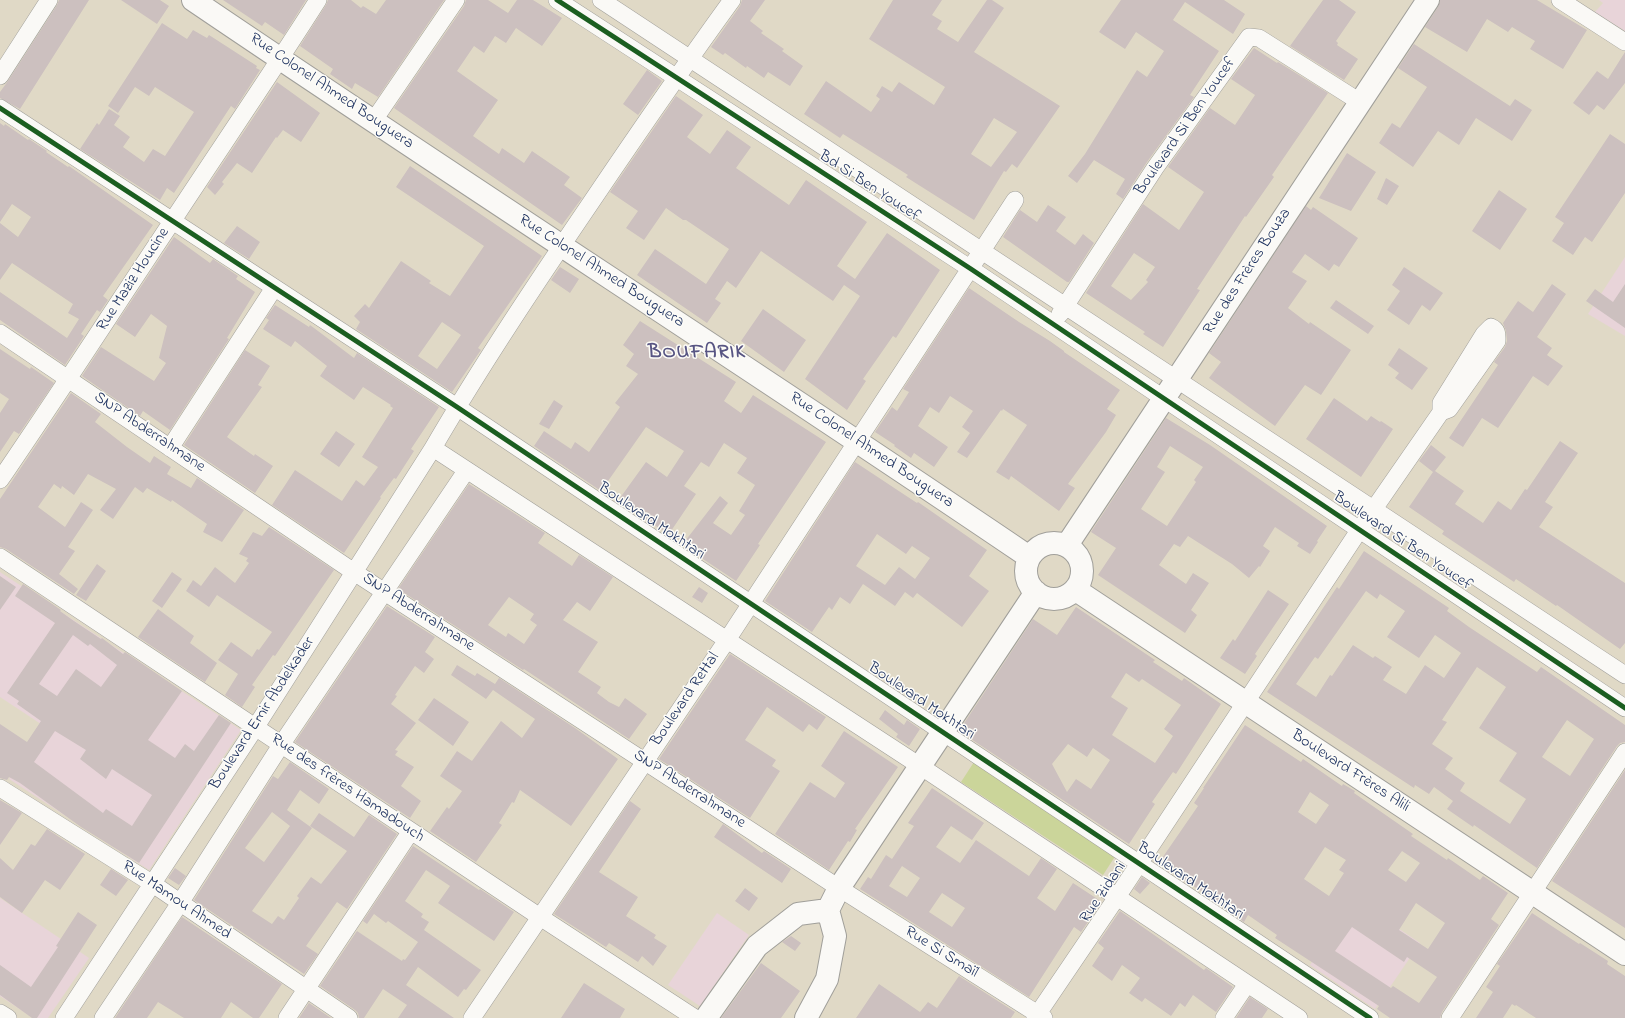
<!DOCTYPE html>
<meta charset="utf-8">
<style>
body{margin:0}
canvas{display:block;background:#e0d9c6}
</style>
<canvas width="1625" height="1018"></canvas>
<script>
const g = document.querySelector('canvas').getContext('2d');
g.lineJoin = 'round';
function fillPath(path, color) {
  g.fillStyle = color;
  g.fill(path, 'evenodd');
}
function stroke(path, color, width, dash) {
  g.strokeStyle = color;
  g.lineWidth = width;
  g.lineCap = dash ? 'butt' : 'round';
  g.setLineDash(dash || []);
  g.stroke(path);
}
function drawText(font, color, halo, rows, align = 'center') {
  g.font = font + ' "Indie Flower",sans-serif';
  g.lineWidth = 3;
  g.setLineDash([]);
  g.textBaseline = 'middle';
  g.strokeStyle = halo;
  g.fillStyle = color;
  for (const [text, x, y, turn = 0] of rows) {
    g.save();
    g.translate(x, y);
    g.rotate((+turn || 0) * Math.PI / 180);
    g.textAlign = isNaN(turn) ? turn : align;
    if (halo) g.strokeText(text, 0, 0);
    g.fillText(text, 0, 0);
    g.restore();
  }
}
fillPath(new Path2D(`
 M1599,0H1625V31L1595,12L1603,3Z
 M1625,257V336L1588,314Z
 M0,572L241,730L149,870L9,779L44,726L0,697Z
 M0,898L89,958L48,1018H33L0,996Z
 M1355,899L1420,943L1375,1009L1310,965Z
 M717,913L749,935L700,1006L668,985Z`), '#e8d4d9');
fillPath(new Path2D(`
 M974,762L1116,855L1103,875L961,782Z`), '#cbd59a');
fillPath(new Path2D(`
 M59,0H89L20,109L0,98V92L8,81L57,5Z
 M121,0H160L169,6L157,24Z
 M223,0H306L284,35L265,22L262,26Z
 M328,0H351L361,8L363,6L376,14L386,0H444L378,97L355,83L352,89L330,74L333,69L300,46L326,5Z
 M466,0H488L508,13L517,0H533L562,18L542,46L516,28L506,43L495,36L484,53L474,46L457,71L498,100L473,136L499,154L502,148L524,163L532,151L570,177L564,185L582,198L562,225L394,108L464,6Z
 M742,0H765L750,21L763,31L761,33L784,49L782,51L803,66L790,86L768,72L764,78L747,66L746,68L725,53L723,55L711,47L740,6Z
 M893,0H942L932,15L942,21L937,29L958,42L987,0H992L1004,8L974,52L1060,106L1017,168L1012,164L1006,172L1004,171L974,220L906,177L908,175L843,134L840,138L804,114L826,81L871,112L880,99L876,96L882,86L892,92L899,82L934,105L945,87L869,39ZM994,118L1017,132L991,167L971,154Z
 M1121,0H1224L1245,14L1233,34L1185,2L1173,20L1219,51L1190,95L1194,97L1147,162L1123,199L1116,194L1125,179L1094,160L1077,183L1068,176L1085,154L1137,70L1147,77L1164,51L1136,32L1125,49L1099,32Z
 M1323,0H1339L1356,12L1336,41L1338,43L1337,45L1358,59L1344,80L1290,46Z
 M1440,0H1537L1587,30L1563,69L1530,49L1535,41L1512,27L1508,32L1487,19L1467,52L1425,27L1438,7Z
 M162,23L187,39L193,30L207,38L209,35L257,66L256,68L260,70L235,109L231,106L174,193L167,188L160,200L80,149L97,123L99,125L109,109L120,116L114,125L130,137L123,147L144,162L153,149L165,156L194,112L155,87L149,96L135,87L118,113L108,106Z
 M1414,44L1510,106L1515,99L1532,110L1512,141L1476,118L1459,145L1438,131L1413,167L1379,143L1392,123L1400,128L1427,87L1398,68Z
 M1254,48L1277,63L1278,62L1328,93L1272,175L1274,177L1246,217L1245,216L1197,289L1200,290L1163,347L1143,334L1145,332L1086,293L1143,204L1179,230L1204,192L1168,167L1210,108L1235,125L1255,95L1231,79ZM1134,253L1155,267L1146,280L1148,282L1131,300L1111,286Z
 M1625,52V83L1604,110L1597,105L1589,115L1573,103L1597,71L1608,79Z
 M647,70L662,81L638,115L623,104Z
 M277,82L320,113L301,142L283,130L277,138L276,137L252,173L237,163L222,182L224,184L215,195L207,187Z
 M676,96L703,115L687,137L710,154L727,130L751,147L736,168L789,205L806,180L867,222L837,266L855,279L887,233L940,270L896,338L893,336L863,379L866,381L847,410L805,379L860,296L844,285L833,301L761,251L736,288L727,281L715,299L721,303L707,323L637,275L655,249L706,284L729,249L686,220H683L666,208L644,240L626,228L638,211L610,192Z
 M0,123L4,126L5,124L28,140L29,139L47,151L46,152L68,167L69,166L153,225L103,296L108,300L100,312L97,310L81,334L84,336L65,365L0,320V292L67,338L79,319L68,313L73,304L12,263L0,280V223L18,237L31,217L12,204L0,222Z
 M1610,134L1625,144V193L1592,242L1585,237L1573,255L1552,241L1564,223L1555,217Z
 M1347,153L1376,172L1351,211L1319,198Z
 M410,166L542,256L478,348L481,350L452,392L356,329L360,322L354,316L365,304L369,308L401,261L431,281L429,283L450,296L484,246L396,187ZM442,322L461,335L437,369L418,356Z
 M1386,178L1399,186L1387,205L1377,199Z
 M1499,190L1527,209L1500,250L1472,231Z
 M1048,205L1066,217L1056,231L1075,245L1083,234L1094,243L1069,282H1067L1003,237L1020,210L1037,222Z
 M1306,206L1311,210L1313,207L1358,238L1339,267L1334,264L1329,271L1305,254L1292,272L1307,281L1288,308L1309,324L1310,322L1351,350L1321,395L1305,385L1275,426L1209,378L1221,362L1209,353Z
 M237,226L260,242L249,259L224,243Z
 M174,237L210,263L213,259L238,276L236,279L255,292L227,338L229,339L170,430L143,411L140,416L82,376L101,347L154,381L166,363L159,358L167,326L151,314L135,337L116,324Z
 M560,267L579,279L570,293L551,280Z
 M1404,267L1443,293L1430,311L1422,305L1409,325L1387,310L1400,291L1392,285Z
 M1552,284L1566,294L1537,337L1552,348L1547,355L1563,366L1548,386L1533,376L1498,428L1482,418L1463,447L1449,438L1498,365L1494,362L1505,347L1507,341L1506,331L1503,323L1518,301L1533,312Z
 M1625,284V328L1586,301L1595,289L1613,302Z
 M969,288L1019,322L1050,341L1064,351V352L1120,390L1107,409L1116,415L1106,432L1068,484L1075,488L1059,511L1011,476L1009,480L996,472L1027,425L1003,409L1002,411L1001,410L967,458L957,452L970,433L962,427L973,411L950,396L939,413L930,407L918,426L948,447L934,467L914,453L911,458L894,446L895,445L875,432L892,407L897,411L909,392L903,389Z
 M1336,300L1374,326L1368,334L1330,308Z
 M275,305L309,327L310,325L354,358L357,353L439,407L411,449L414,451L396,479L394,478L380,497L381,498L344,553L272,505L295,470L342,501L356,480L364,486L378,467L362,457L393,408L390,406L391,405L363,387L354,400L320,376L327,366L295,341L291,347L263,329L269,320L266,318Z
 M763,309L806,340L784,372L741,341Z
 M640,321L736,382L724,401L741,413L753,395L826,442L758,544L760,545L736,581L682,545L720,496L728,503L713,523L731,535L745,515L739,511L755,485L737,473L747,458L724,443L709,467L701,462L684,486L696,494L669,534L640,516L642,514L620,498L646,462L667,477L684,451L646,427L601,491L534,446L544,431L571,449L575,442L589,452L620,407L615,403L638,374L626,366L634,354L623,345Z
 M1399,348L1428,368L1412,390L1395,378L1399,373L1388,365Z
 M0,349L30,369L31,367L54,383L19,434L14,431L0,452V413L9,399L0,393Z
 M245,350L270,366L258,385L262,387L227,437L254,456L255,454L273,466L255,493L184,445Z
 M71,393L101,414L95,422L127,447L150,463L154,456L171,467L167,474L191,488L197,478L244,510L222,542L203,532L207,524L172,500L171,502L147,488L143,493L135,487L113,519L100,510L116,489L88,474L74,495L62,486L61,489L54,484L38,507L65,527L81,502L93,510L68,547L75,551L59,574L78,589L74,594L6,549L0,547V499Z
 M1334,398L1367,421L1371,416L1380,422L1381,421L1393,429L1361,477L1306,439Z
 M554,400L563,406L549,429L539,424Z
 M1166,418L1210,445L1327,526L1317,541L1318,542L1310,554L1297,546L1299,543L1275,527L1263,546L1270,551L1260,567L1259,566L1249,578L1232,564L1188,536L1180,547L1174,544L1159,565L1186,584L1193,573L1209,583L1191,610L1197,615L1185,633L1098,575L1116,548L1091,532ZM1170,446L1203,467L1194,480L1196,482L1167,526L1141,509L1165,472L1157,467Z
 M336,431L355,444L339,467L320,454Z
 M1560,441L1578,453L1545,502L1553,507L1539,527L1625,583V643L1620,649L1557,605L1556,606L1516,579L1514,582L1442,534L1444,531L1409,507L1433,472L1419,461L1431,445L1446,457L1435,471L1464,491L1455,504L1483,523L1498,501L1511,510L1525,489L1527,490Z
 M855,462L917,503L918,502L987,550L969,576L989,591L962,627L917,593L913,598L905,592L895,606L863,584L850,604L840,597L832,610L829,607L812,632L765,601ZM877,534L906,554L912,546L930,558L915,579L899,567L885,585L856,566Z
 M469,484L545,533L538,543L572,566L579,555L613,577L590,611L577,602L563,620L598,642L578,672L601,687L597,693L609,702L619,707L625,698L647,714L629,739L524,669L523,670L398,589ZM509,597L534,614L530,620L537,625L524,644L508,633L506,637L488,625Z
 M269,527L334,570L275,656L273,655L252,685L255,687L242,707L225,695L238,674L218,660L231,642L252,657L257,649L259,650L272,632L217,595L209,607L186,591L193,580L201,586L215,567L235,583L249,563L246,561L248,558L239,554L253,532L262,536Z
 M1364,551L1449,608L1447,611L1469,627L1537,672L1541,667L1625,725V742L1620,743L1617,746L1537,868L1474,825L1473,827L1447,809L1453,801L1434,787L1429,794L1415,785L1414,788L1267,692L1337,587L1339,589ZM1366,591L1377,599L1380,594L1405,611L1387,637L1419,658L1435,635L1461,653L1444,678L1425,665L1406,694L1383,680L1392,667L1375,656L1373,658L1353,645L1332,676L1330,675L1316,697L1296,684L1315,657L1318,659ZM1477,667L1506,687L1479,728L1517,753L1499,781L1526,799L1510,824L1460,791L1465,783L1445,769L1453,758L1432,744L1447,722L1442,720ZM1567,720L1594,739L1570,776L1542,757Z
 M97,564L106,571L86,601L76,595Z
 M172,572L182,579L162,608L152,601Z
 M0,576L16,587L0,610Z
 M23,584L61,610L60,611L74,621L101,639L102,638L123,654L125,652L182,691L148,740L175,758L185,744L194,751L219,715L231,723L139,863L81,827L20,783L9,777L7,780L0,778V724L27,742L41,721L17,704L19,701L7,693L55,623L15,596ZM73,635L88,646L90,644L117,665L101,687L76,669L57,696L39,684ZM55,731L86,750L80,759L106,779L112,769L152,795L132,826L106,809L103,813L34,762Z
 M699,587L708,593L702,603L692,597Z
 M1268,590L1289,604L1255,654L1257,656L1245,674L1220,658L1233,639L1235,641Z
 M387,606L435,637L425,652L434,659L424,673L415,666L395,695L397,696L391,704L416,723L395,750L398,751L395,755L414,767L401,786L421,801L410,818L295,742Z
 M1076,607L1155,660L1153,662L1182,681L1184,678L1221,704L1176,774L1173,772L1152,802L1155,804L1129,844L959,731L1033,619L1057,635ZM1126,673L1139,682L1142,679L1181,705L1164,729L1173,736L1155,763L1112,735L1128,708L1111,697ZM1068,744L1087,757L1093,748L1110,760L1091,789L1076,779L1067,792L1052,764Z
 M158,609L194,636L190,643L217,663L205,682L138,637Z
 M730,654L826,717L817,730L809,724L803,732L767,707L745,740L776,760L772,766L780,771L750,818L659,759Z
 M457,665L475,676L477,673L495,684L499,678L575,728L618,759L571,826L520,790L514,803L512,802L499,823L502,825L476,862L430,831L447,807L449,809L462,791L440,776L457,751L472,761L501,721L522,738L535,719L493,690L486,699L451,675Z
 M434,698L469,722L453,746L418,720Z
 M885,710L904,725L907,720L920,729L909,746L896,737L898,734L879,719Z
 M1245,725L1301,762L1303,759L1342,786L1343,784L1355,791L1354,793L1413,834L1411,836L1447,860L1448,858L1480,880L1483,876L1508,893L1491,919L1499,925L1442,1012L1440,1018H1390L1377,1009L1379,1006L1275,938L1277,935L1248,915L1244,922L1213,901L1214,899L1158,864L1198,806L1194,803L1204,788H1203ZM1310,792L1329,805L1316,824L1298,812ZM1325,847L1346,860L1339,870L1344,873L1329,896L1304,879ZM1402,851L1420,863L1406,882L1388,870ZM1416,903L1445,923L1428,949L1399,930ZM1352,927L1404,962L1407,957L1437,977L1419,1003L1393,986L1391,988L1335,951Z
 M844,731L898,767L855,829L857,830L850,842L848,841L829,870L775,834L810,782L835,798L845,783L821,766Z
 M290,762L329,789L319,804L300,790L287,810L312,828L252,911L272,924L278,916L284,920L299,898L297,896L311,877L321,884L347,851L310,826L319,813L354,837L369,815L397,834L347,909L337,902L306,946L318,954L304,974L194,900L273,776L278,779ZM272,812L290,826L264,862L245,848Z
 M1625,770V928L1552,881Z
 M932,788L984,823L972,840L951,826L936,847L960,863L976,840L1029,876L1041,858L1057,869L1037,898L1055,911L1073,883L1102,902L1081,932L1074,927L1029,997L860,889L868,877L871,879L886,855L892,859L914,826L908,823ZM902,866L920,878L907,897L889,886ZM942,893L965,908L952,927L929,912Z
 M0,800L22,813L0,845Z
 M630,801L641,809L599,872L638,897L626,916L656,935L654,938L667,946L653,966L642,956L638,962L609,943L606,947L554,914Z
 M723,824L762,853L764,851L791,869L782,883L714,837Z
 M47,829L85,854L60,890L45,880L22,913L0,897V858L13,870L31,844L35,846Z
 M413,846L479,890L480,889L514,912L494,941L438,903L450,886L426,870L405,901L423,914L421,917L429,922L424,930L481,970L466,990L464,989L458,997L418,967L406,985L454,1018H398L407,1005L383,989L364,1018H359L358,1013L355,1010L320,986L357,931L402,961L403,959L405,960L418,942L388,921L386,923L374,914L367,924L363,921Z
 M175,868L186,876L179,885L168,878Z
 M111,869L128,880L116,896L100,885Z
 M1142,877L1150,883L1140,894L1134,889Z
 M745,888L758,898L749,911L735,901Z
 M1120,911L1204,970L1206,968L1233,987L1216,1012L1193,995L1185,1007L1180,1003L1171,1016L1145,998L1142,1002L1129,993L1140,978L1122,965L1112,981L1092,966L1104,948L1098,943Z
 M78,912L97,925L37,1018H32L0,995V965L31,987L58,947L56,946Z
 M1532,913L1579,944L1580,943L1608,961L1607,964L1625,976V1018H1536L1516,1005L1515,1006L1512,1004L1503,1018H1476L1493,992L1486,987L1500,966L1497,964Z
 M182,917L282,984L259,1018H253L231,1002L221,1018H184L158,1002L147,1018H115Z
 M791,936L801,943L795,951L782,942Z
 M761,963L800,991L781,1018H721Z
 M959,976L1015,1012L1011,1018H856L879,984L920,1012L928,1002L937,1008Z
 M584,983L625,1009L620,1018H561Z
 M1250,997L1268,1009L1262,1018H1236Z
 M309,1003L331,1018H299Z`), '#ccc0bf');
const minor = new Path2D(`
 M557,0L971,269L1625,708
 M601,0L1625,675
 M1560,0L1625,42
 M0,76L49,0
 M0,108L457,407L1370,1018
 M374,120L456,0
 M1060,314L1155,168L1249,37L1259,38L1360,102
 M0,333L354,572L839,888L1044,1018
 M170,448L274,288
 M433,448L920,766L1299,1018
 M0,480C59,394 115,307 173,220C221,147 271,74 318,0
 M0,557L540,917L695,1018
 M0,788L153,884L349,1018
 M0,1013L8,1018
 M64,1018L255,728L433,448C482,364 537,282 592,201C638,133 684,66 732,0
 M103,1018L180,903L281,745L466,471
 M287,1018L411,831
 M472,1018L727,640L1015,200
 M1035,1018L1117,897L1360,529L1441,412L1449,409L1497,341C1497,335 1498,330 1491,327L1484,334L1441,403V412
 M1224,1018L1247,984
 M1450,1018L1625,752`);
const major = new Path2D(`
 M193,0C470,188 752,369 1029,557
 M1026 571a28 28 0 1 1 56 0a28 28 0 1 1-56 0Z
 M1067,545L1428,0
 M1076,590L1625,954
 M828,910L839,888L1036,592
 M706,1018L757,946L798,914L828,910
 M806,1018L827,979L835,936L828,910`);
stroke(minor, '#a09f9a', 18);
stroke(major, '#a09f9a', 24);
stroke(minor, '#faf9f6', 17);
stroke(major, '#faf9f6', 22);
stroke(new Path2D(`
 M557,0L971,269L1625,708
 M0,108L457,407L1370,1018`), '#1b5e20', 5);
drawText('16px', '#1b2f5e', '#fdfcf7', [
 ["Rue Colonel Ahmed Bouguera",331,92,34],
 ["Boulevard Si Ben Youcef",1186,127,-55],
 ["Bd Si Ben Youcef",869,187,33],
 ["Rue Colonel Ahmed Bouguera",601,272,33],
 ["Rue des Frères Bouza",1248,272,-57],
 ["Rue Maziz Houcine",134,280,-57],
 ["SNP Abderrahmane",149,433,34],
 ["Rue Colonel Ahmed Bouguera",871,451,34],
 ["Boulevard Mokhtari",651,522,34],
 ["Boulevard Si Ben Youcef",1402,542,34],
 ["SNP Abderrahmane",418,613,33],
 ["Boulevard Rettal",686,700,-56],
 ["Boulevard Mokhtari",921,702,34],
 ["Boulevard Emir Abdelkader",263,714,-57],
 ["Boulevard Frères Alili",1350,772,33],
 ["Rue des frères Hamadouch",347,789,34],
 ["SNP Abderrahmane",689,790,33],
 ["Boulevard Mokhtari",1190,882,34],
 ["Rue Zidani",1104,893,-56],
 ["Rue Mamou Ahmed",176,901,34],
 ["Rue Si Smaïl",941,953,32]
]);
g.letterSpacing = '1px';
drawText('bold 20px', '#585583', '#fdfcf7', [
 ["BOUFARIK",697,354]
]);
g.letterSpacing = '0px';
</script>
